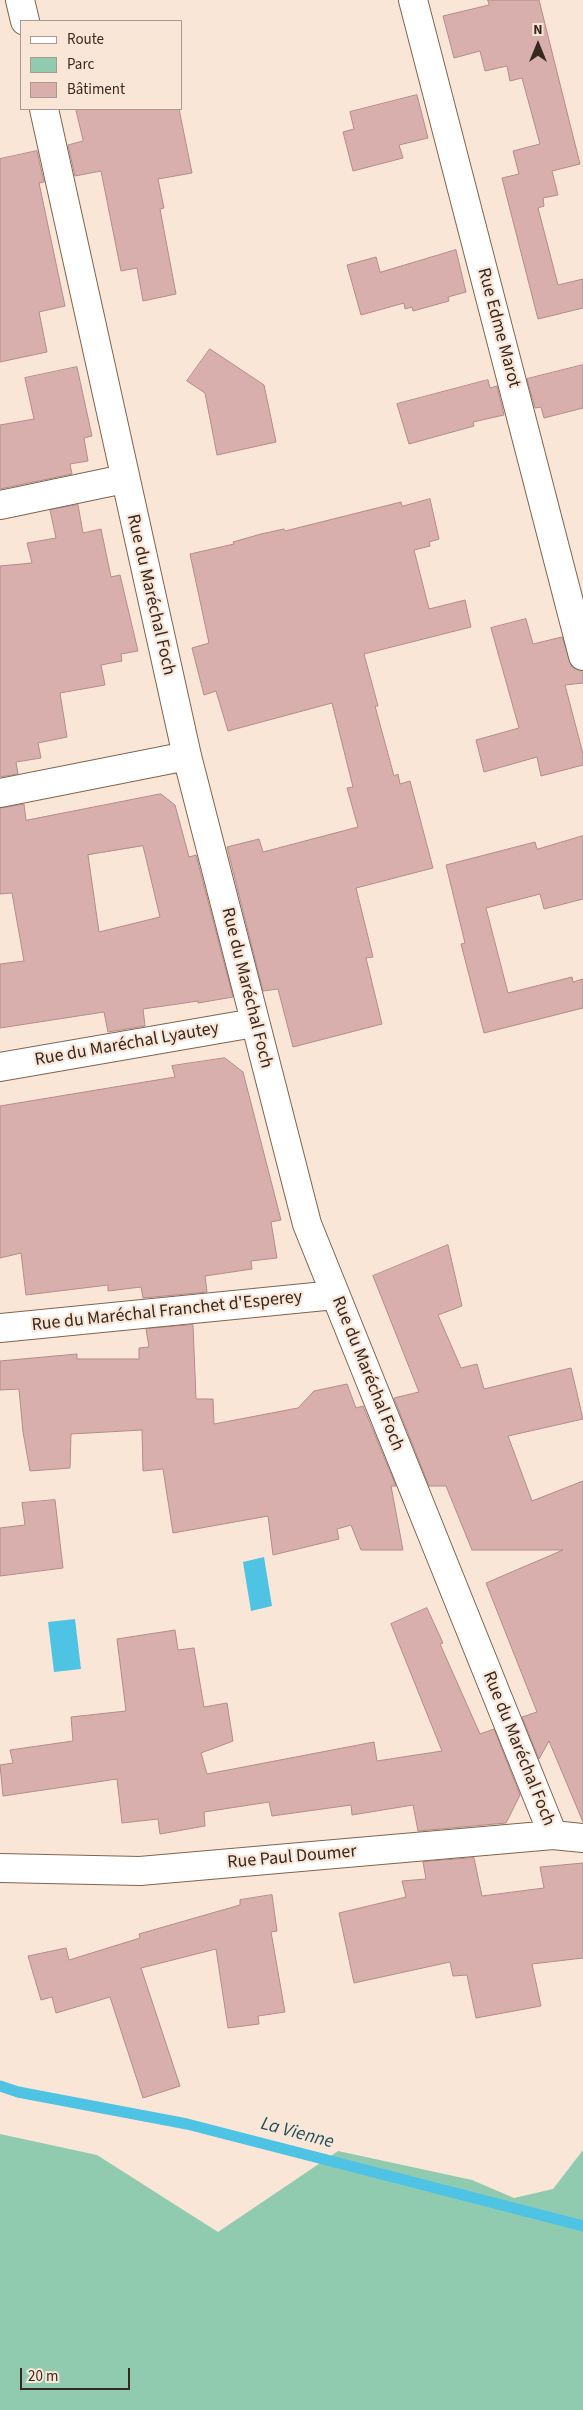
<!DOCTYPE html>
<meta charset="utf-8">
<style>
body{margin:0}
#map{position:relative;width:583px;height:2410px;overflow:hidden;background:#fae6d7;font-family:"Source Sans 3",sans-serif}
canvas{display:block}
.legend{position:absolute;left:20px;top:20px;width:162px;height:90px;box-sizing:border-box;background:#fae6d7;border:1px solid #ac9a8e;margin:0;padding:6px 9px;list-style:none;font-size:15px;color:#362920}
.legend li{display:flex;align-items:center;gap:10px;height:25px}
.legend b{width:25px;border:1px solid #ac9a8e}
.north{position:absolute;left:513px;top:20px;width:50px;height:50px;-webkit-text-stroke:4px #fae6d7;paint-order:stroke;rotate:0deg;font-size:14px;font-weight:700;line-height:20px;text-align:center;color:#362920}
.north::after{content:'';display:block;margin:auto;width:18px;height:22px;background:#362920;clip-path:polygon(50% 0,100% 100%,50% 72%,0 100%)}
.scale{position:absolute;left:20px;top:2368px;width:110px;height:22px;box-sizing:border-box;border:2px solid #362920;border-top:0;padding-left:6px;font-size:15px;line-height:18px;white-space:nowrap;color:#362920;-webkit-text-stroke:4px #fae6d7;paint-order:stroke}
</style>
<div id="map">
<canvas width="583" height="2410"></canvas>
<ul class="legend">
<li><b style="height:6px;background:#fff"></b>Route</li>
<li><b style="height:14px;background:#90cbb0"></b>Parc</li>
<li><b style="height:14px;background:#d9afad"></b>Bâtiment</li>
</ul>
<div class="north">N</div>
<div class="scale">20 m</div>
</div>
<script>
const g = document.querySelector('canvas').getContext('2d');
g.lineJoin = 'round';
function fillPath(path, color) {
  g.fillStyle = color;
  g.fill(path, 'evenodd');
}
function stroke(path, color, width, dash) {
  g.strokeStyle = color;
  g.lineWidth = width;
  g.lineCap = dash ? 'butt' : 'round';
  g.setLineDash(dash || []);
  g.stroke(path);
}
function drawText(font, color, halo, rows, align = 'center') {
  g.font = font + ' "Source Sans 3",sans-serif';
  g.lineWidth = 4.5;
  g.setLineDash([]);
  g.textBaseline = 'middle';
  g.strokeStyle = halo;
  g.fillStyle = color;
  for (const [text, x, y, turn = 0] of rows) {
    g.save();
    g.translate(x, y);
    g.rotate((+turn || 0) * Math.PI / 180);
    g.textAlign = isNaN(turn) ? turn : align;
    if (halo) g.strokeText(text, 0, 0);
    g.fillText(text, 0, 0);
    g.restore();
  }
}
fillPath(new Path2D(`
 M0,2134L97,2155L218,2232L338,2151L472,2180L514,2198L553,2189L583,2150V2410H0Z`), '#90cbb0');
fillPath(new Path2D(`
 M264,1557L272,1606L251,1611L243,1562Z
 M75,1619L81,1669L54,1672L48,1622Z`), '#4ec3e3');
stroke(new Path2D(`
 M0,2086L18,2092L187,2124L583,2226`), '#4ec3e3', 11);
const building = new Path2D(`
 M488,0H539L580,164L552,171L558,195L543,198L544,206L538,208L558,285L583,279V308L538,319L502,178L519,174L513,151L540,144L522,78L510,81L507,66L485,71L480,51L454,58L443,16L489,5Z
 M417,95L428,138L399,145L403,158L353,171L343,132L354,129L350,112Z
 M76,109H179L192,173L158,179L164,208L160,209L176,294L143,301L137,268L121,271L101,171L75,176L68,145L83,141Z
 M37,151L44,182L39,183L65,306L39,312L47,352L0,362V159Z
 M456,250L466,292L448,297L449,301L413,311L412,307L405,309L404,303L361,315L347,265L376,257L380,272Z
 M210,349L264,385L276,442L217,455L205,393L187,381Z
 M583,365V408L544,418L541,407L535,408L527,379Z
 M77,367L92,436L84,438L88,461L70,464L72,474L0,489V425L34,419L25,378Z
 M488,380L490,388L497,386L504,415L473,422L474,426L409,444L397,404Z
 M430,499L439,539L429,542L430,546L414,550L429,609L465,600L471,627L364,654L378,706H375L394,776L398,774L400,784L410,781L433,868L356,888L373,957L366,958L382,1024L293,1047L278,989L263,991L227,847L259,839L263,852L358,827L347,788L353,787L332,703L228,731L216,691L204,695L192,648L209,643L190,554L234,544L233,542L261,534L284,529L285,531L401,502L402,506Z
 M78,505L83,533L101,529L111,577L120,575L138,651L121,654L122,661L101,665L105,685L60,693L67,737L38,743L41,758L16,762L18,774L0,777V566L32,563L27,543L56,538L50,510Z
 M526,619L533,644L562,637L572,667L583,671V683L565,685L583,754V765L541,776L537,757L484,772L476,740L519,728L491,628Z
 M161,794L175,805L189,857L196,855L233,997L198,1003V1001L143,1009L145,1026L108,1032L104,1012L0,1028V964L24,961L12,893L0,894V808L24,804L26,820ZM143,846L160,917L99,932L88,855Z
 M583,836V899L544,909L540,894L486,908L508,993L572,977L573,982L583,979V1008L484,1033L461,944L465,943L446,865L535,842L537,849Z
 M225,1058L243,1072L281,1220L271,1222L277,1258L251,1261L252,1269L205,1276L207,1292L143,1298L141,1287L108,1291V1285L26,1295L21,1253L0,1258V1106L175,1077L172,1066Z
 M448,1245L462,1306L438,1315L461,1368L477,1364L484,1389L571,1368L576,1389L583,1419L508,1436L532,1501L583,1481V1822L549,1741L539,1759L522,1717L537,1712L486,1583L563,1550H472L446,1486H429L394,1398L419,1392L373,1276Z
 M193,1325L196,1399H213L214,1424L298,1408L314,1391L347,1384L356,1408L363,1406L396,1486H391L403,1550H361L351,1525L337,1529L339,1539L273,1555L268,1516L173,1533L163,1469L143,1471L142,1430L71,1434L70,1468L30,1471L23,1432L19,1389L0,1390V1361L77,1354V1359H139V1348L149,1347L146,1329Z
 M55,1500L63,1568L0,1576V1528L25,1525L22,1503Z
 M427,1608L443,1643L440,1644L480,1734L494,1729L520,1795L506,1823L418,1831L413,1805L352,1815L351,1805L272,1816L269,1802L204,1812L205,1826L160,1834L158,1819L122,1823L117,1779L3,1796L0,1765L13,1763L10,1750L73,1741L71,1717L126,1711L117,1639L175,1630L178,1650L194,1648L204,1707L227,1703L233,1741L201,1753L207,1774L374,1742L377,1761L442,1751L391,1624Z
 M474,1858L482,1896L544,1888L540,1867L583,1863V1958L532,1964L541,2006L476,2018L467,1975L453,1976L450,1962L354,1983L339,1913L406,1897L402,1881L426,1879L423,1862Z
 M272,1895L277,1931L271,1932L285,2012L258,2016L259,2024L228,2028L216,1949L141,1968L180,2086L143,2098L110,1997L56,2013L52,1997L41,2000L28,1956L66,1948L69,1960L140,1938L139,1934L240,1905V1900Z`);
fillPath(building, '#d9afad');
stroke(building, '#b48b8a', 1);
const minor = new Path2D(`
 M20,0L25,21
 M413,0L583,656
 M44,109L187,756L307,1224L553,1835
 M0,505L124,479
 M0,793L187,756
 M0,1067L254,1023
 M0,1328L335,1295
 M0,1868L140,1871L553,1835L583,1838`);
stroke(minor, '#81644e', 30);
stroke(minor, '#fff', 28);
drawText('18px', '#362920', '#fae6d7', [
 ["Rue Edme Marot",498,328,75],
 ["Rue du Maréchal Foch",150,595,77],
 ["Rue du Maréchal Foch",246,988,76],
 ["Rue du Maréchal Lyautey",127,1045,-10],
 ["Rue du Maréchal Franchet d'Esperey",167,1312,-6],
 ["Rue du Maréchal Foch",367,1374,68],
 ["Rue du Maréchal Foch",518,1749,68],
 ["Rue Paul Doumer",292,1858,-5]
]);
drawText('italic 19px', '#1c4e5b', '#fae6d7', [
 ["La Vienne",297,2134,15]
]);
</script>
